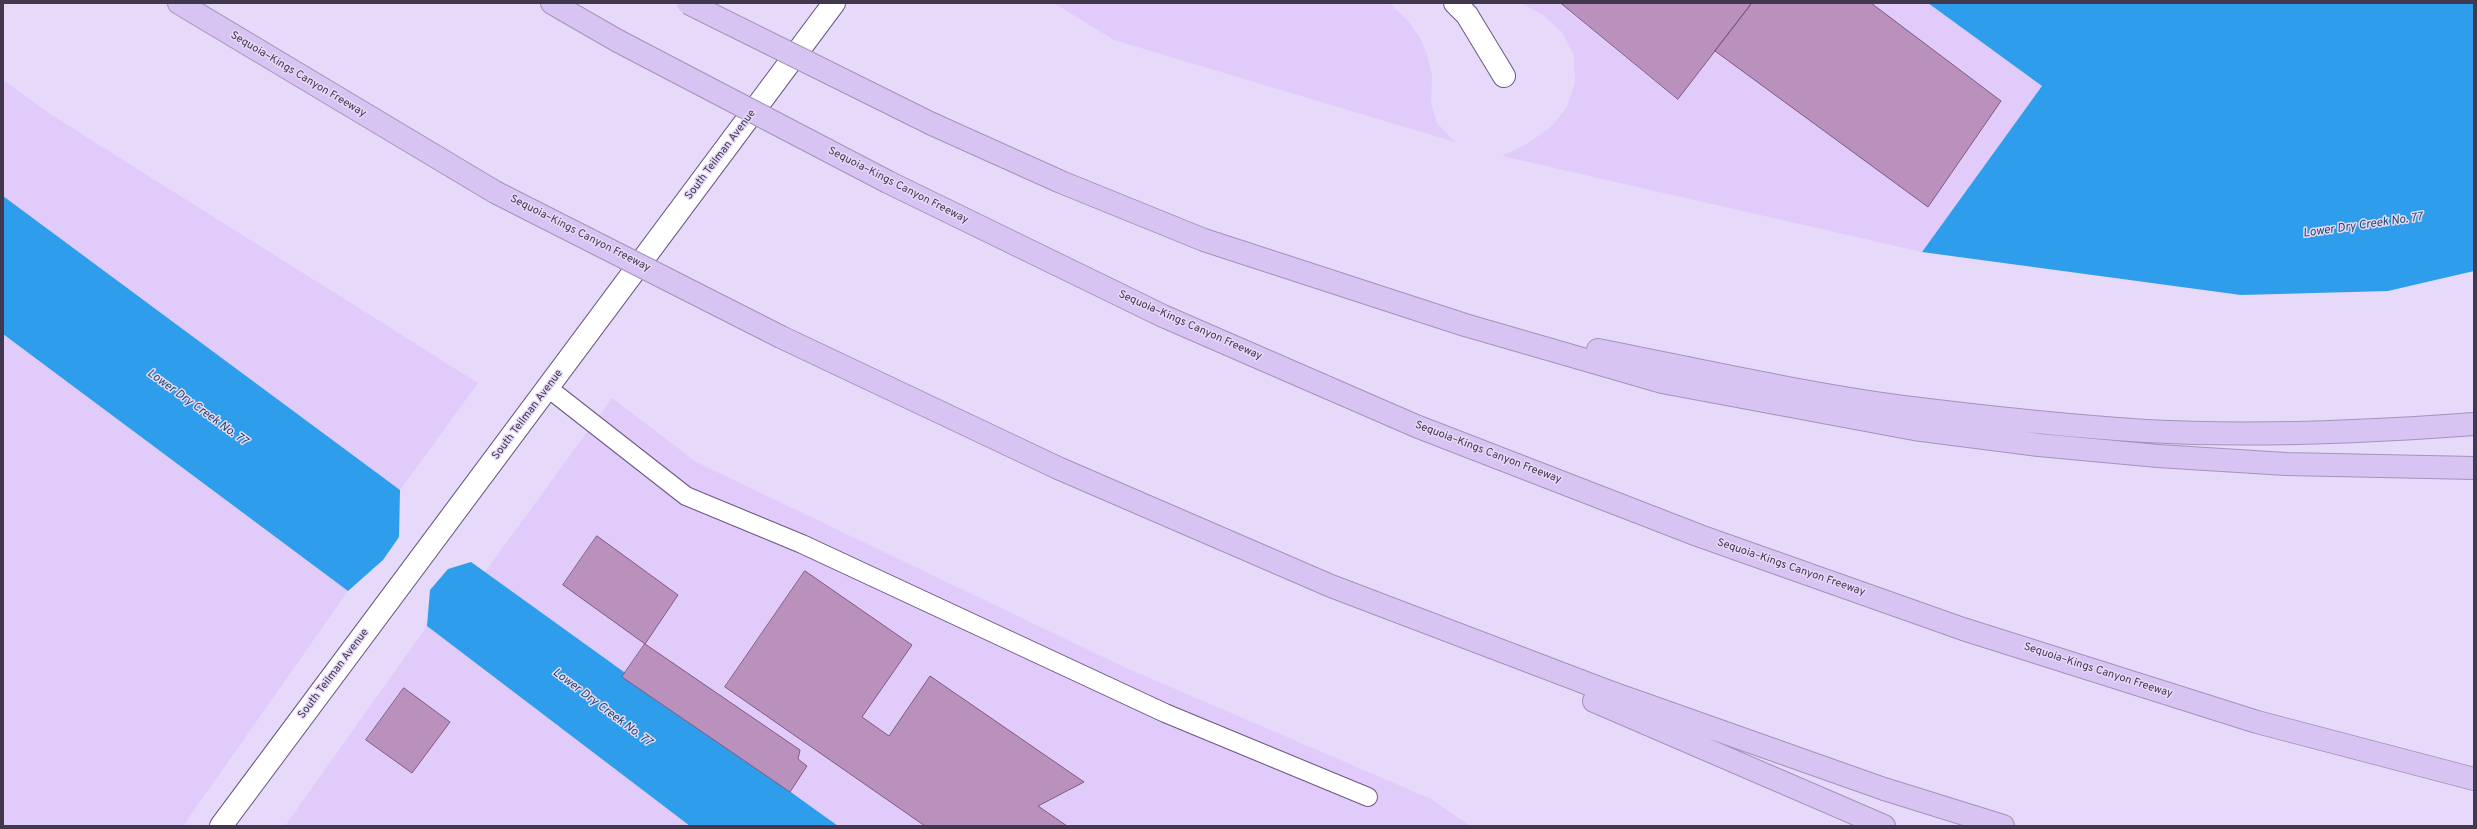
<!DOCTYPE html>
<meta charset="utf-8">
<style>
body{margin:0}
#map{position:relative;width:2477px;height:829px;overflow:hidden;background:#e6d9f9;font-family:Overpass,sans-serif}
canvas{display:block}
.frame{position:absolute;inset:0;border:4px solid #41384d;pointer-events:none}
</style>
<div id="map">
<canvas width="2477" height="829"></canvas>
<div class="frame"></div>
</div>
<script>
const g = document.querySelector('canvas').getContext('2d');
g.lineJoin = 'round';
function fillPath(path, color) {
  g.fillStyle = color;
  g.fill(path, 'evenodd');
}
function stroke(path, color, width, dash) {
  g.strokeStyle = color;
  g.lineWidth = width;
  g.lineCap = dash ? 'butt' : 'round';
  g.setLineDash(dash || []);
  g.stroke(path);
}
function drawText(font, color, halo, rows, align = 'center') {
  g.font = font + ' Overpass,sans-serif';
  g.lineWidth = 3;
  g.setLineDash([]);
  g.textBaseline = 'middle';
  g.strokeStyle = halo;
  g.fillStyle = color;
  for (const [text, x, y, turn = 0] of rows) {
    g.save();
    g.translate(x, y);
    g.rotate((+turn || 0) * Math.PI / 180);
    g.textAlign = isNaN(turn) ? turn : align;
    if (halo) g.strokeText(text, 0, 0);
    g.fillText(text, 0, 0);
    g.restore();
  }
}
fillPath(new Path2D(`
 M1054,3H1389L1408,21L1420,38L1428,57L1432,76L1431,103L1437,123L1455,142L1114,40Z
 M1521,3H1928L2042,86L1922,252L1502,156L1527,144L1551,127L1567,107L1575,82L1574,56L1562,32L1543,15Z
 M3,80L53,116L478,383L400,490L3,196Z
 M3,334L348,591L183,826H3Z
 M612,398L696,462L1124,667L1431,799L1470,826H838L485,572Z
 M427,626L626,777L690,826H285Z`), '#e0cbfb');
fillPath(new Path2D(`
 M1928,3H2474V271L2388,291L2241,295L1922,252L2042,86Z
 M3,196L400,490L399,537L383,560L348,591L3,334Z
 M471,562L485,572L838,826H690L427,626L430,590L448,569Z`), '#2e9deb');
const building = new Path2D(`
 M1561,3H1752L1678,99Z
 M1752,3H1871L2001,101L1928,207L1715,51Z
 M597,536L678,595L645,644L563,585Z
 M805,571L912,645L862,717L889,736L930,676L1084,782L1038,806L1067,826H925L725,687Z
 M645,644L800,750L798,759L807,766L790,792L622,677Z
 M404,688L450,722L412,773L366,740Z`);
fillPath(building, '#ba91bc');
stroke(building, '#7f5a82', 1);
const service = new Path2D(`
 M548,388L686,496L802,544L1165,713L1368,797`);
const minor = new Path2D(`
 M1455,3L1467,15L1504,76
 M221,826L834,3`);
const motorway = new Path2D(`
 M179,3L495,192
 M552,3L618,41
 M932,124L1061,182L1204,240L1465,325L1662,382L1914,429L2039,445L2158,456L2286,464L2474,468
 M888,182L1163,316L1416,426L1700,536L1963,629L2257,722L2474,779
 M781,337L1058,468L1331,586L1607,691L1884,789L2003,826
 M1598,350C1699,370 1801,393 1903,407C1984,417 2065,426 2146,431C2255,437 2366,432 2474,424
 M1594,701L1884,826`);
stroke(service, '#6b5684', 20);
stroke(minor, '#6b5684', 24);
stroke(motorway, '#a393b9', 24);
stroke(service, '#fff', 18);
stroke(minor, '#fff', 22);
stroke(motorway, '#d8c4f3', 22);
const motorwayBridge = new Path2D(`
 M688,3L932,124
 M618,41L888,182
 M495,192L781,337`);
stroke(motorwayBridge, '#a393b9', 24, []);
stroke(motorwayBridge, '#d8c4f3', 22);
drawText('11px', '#41384d', '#e6d9f9', [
 ["Sequoia–Kings Canyon Freeway",298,75,31],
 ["South Teilman Avenue",721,155,-53],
 ["Sequoia–Kings Canyon Freeway",898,186,27],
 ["Sequoia–Kings Canyon Freeway",580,234,27],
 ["Sequoia–Kings Canyon Freeway",1190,326,24],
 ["South Teilman Avenue",528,415,-53],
 ["Sequoia–Kings Canyon Freeway",1488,453,21],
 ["Sequoia–Kings Canyon Freeway",1791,568,19],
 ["Sequoia–Kings Canyon Freeway",2098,671,18],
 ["South Teilman Avenue",334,674,-53]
]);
drawText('italic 12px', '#1e4868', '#e6d9f9', [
 ["Lower Dry Creek No. 77",2363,226,-8],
 ["Lower Dry Creek No. 77",197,408,36],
 ["Lower Dry Creek No. 77",602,708,37]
]);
</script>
